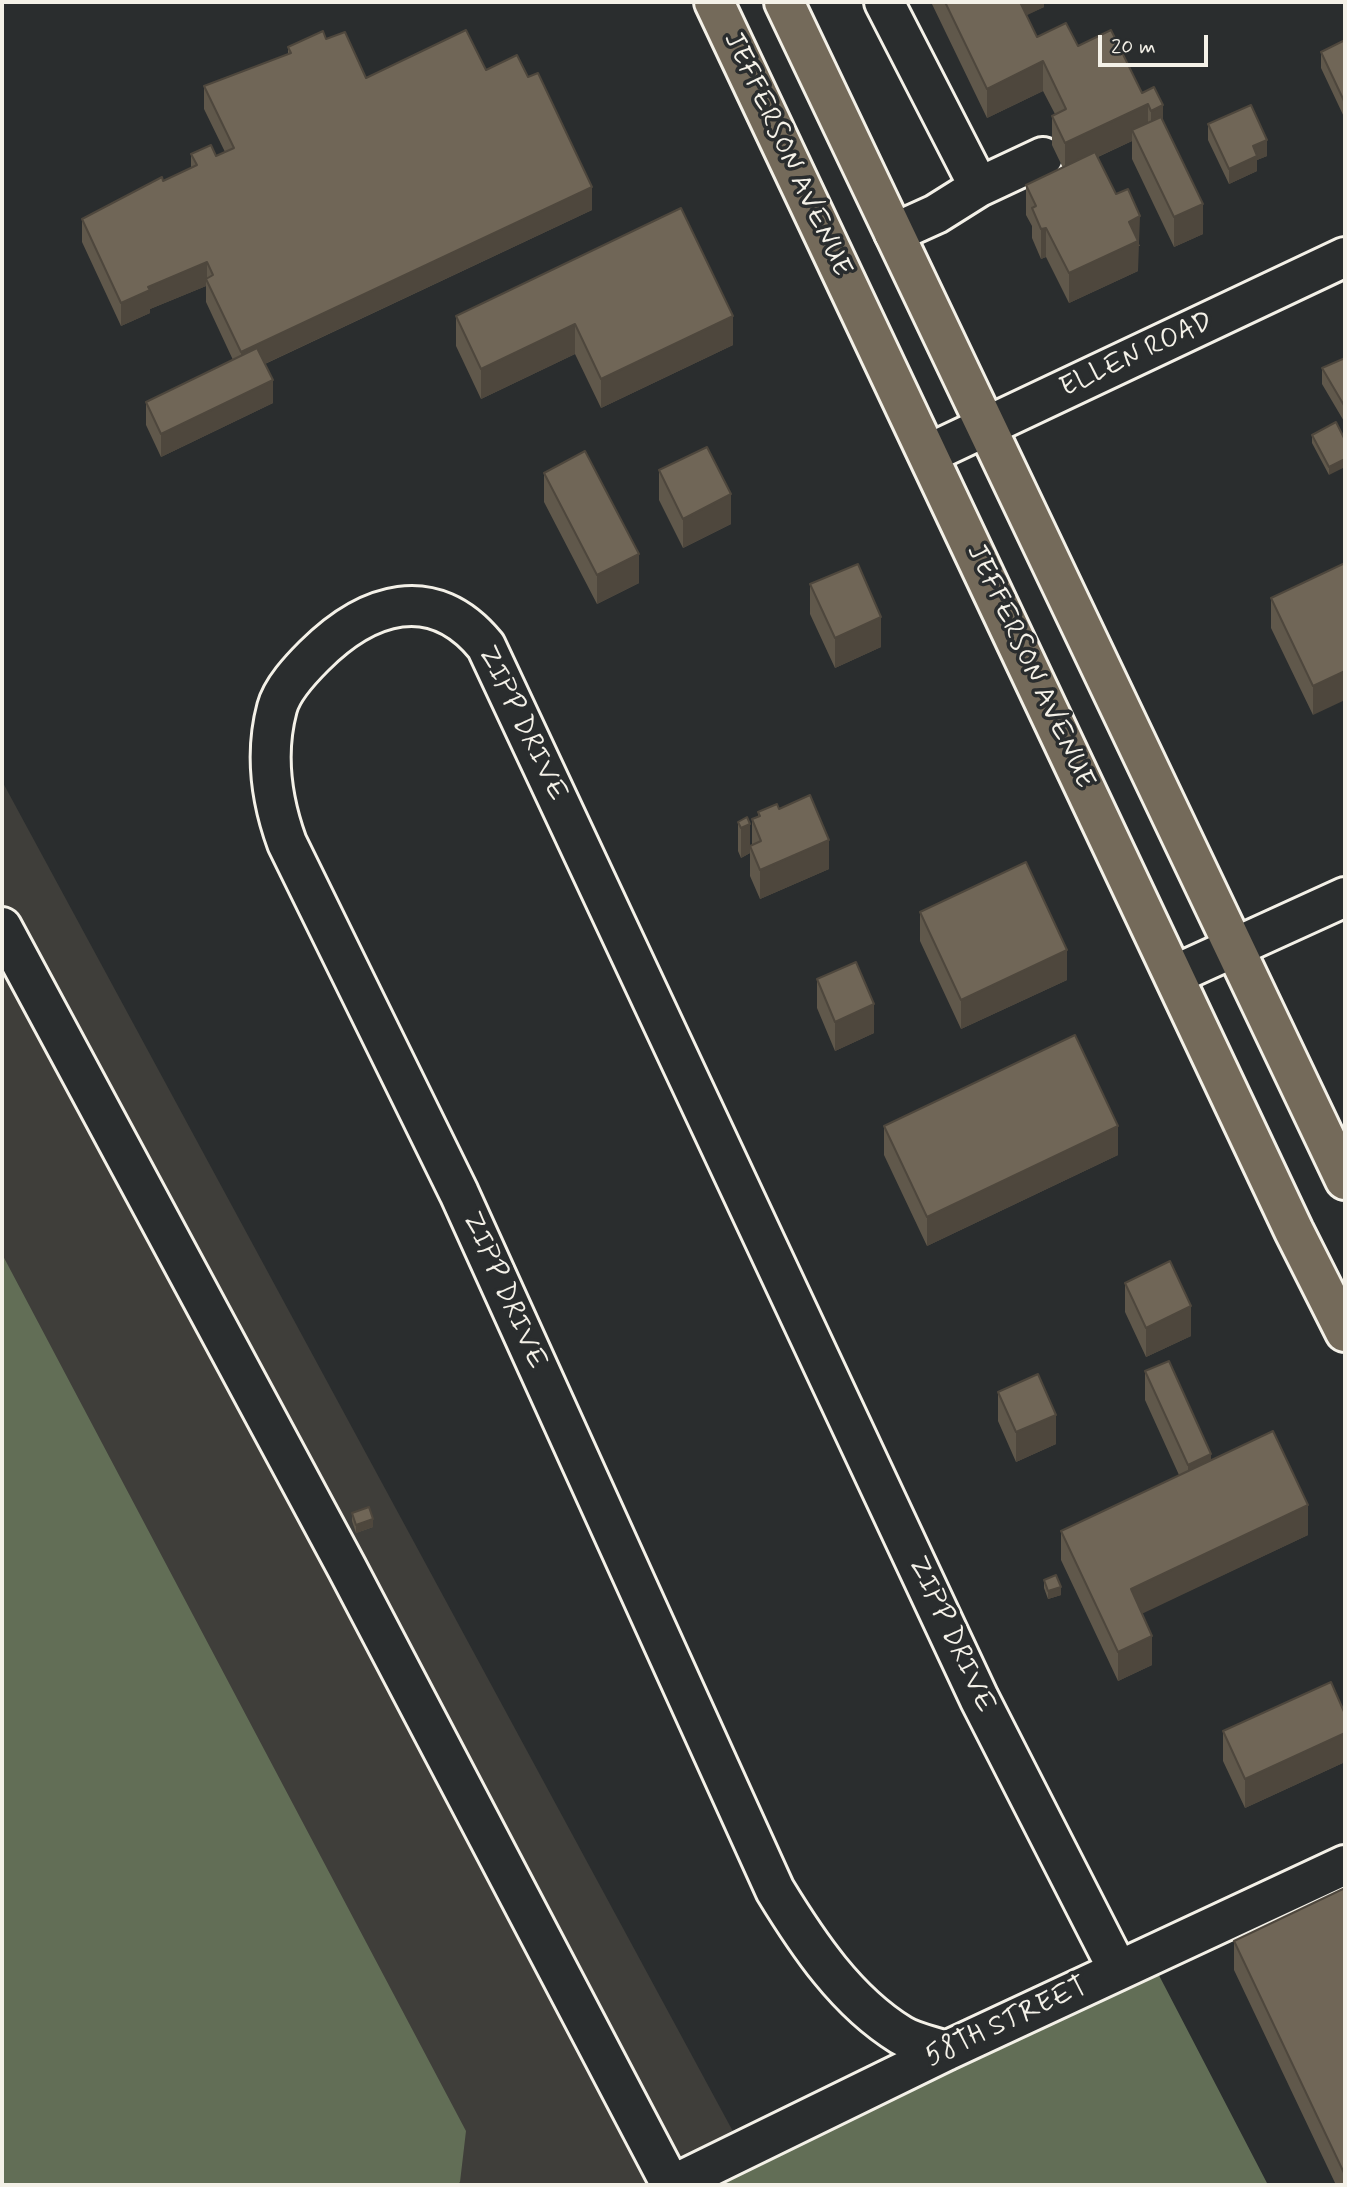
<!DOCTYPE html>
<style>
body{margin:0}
#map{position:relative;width:1347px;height:2187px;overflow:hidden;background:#2a2d2e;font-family:Mynerve,sans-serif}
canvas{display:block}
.frame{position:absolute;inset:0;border:4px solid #f4f1e8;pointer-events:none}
.scale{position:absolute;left:1098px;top:35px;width:110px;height:32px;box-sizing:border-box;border:4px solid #f4f1e8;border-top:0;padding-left:9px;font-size:21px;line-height:24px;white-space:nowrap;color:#f4f1e8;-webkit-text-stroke:5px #2a2d2e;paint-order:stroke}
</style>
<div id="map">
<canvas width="1347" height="2187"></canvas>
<div class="frame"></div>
<div class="scale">20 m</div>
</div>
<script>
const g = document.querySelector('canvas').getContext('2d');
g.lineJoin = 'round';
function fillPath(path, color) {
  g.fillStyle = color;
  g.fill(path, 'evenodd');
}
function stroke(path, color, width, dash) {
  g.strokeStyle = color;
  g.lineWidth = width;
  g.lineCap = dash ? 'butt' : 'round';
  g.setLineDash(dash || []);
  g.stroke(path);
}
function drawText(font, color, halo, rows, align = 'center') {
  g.font = font + ' Mynerve,sans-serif';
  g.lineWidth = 7;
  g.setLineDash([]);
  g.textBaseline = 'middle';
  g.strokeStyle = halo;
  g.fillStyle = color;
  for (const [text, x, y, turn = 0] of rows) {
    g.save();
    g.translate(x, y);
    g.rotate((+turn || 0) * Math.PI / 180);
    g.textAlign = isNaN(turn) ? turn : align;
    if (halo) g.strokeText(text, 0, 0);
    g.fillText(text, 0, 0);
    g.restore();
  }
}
fillPath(new Path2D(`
 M2,781L762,2185H2Z`), '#3f3e3a');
fillPath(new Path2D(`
 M2,1254L466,2131L460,2182L457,2185H2Z
 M1151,1960L1268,2185H719Z`), '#626e56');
const minor = new Path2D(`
 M884,2L979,187L936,214L894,233
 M979,187L1043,157
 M928,454L1345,257
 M2,927L347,1568L671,2185
 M1174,975L1345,897
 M946,2051C932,2046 914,2043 901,2035C846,2001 808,1944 775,1890L459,1193L287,843C271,799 265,753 277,708C282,689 301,669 314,656C367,603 433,581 486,646L979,1698L1118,1970
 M672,2185L946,2051L1345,1865`);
const major = new Path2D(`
 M714,2L1294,1231L1345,1332
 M784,2L1345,1180`);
stroke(minor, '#f4f1e8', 44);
stroke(major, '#f4f1e8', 44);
stroke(minor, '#2a2d2e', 38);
stroke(major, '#746a5a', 38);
fillPath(new Path2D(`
 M931,2H1044V7L1026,15L1037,37L1078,46L1142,93L1163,121L1203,234L1174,247L1132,159V141L1098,157L1140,246H1138V271L1069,303L1046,257L1041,259L1032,238V226L1026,215V185L1063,168L1052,145V116L1055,114L1043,91L987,118Z
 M326,39L366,78L486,70L592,210L265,364L273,403L161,457L146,425V402L233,360L206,302V286L150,309V313L121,326L82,242V219L191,168V154L216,156L225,152L204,109V86L288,54V47Z
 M1345,40V119L1321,68V52Z
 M1208,124L1267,156L1257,160V171L1229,184L1208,140Z
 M681,208L733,345L601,408L575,354L481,399L456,346V316Z
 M1345,358V423L1322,384V368Z
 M1336,422L1329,475L1312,443V435Z
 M659,470L731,524L683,548L659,500Z
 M544,473L639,583L597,604L544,502Z
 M1345,563L1313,715L1271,628V598Z
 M810,584L881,647L835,668L810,614Z
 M779,809L829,869L760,899L750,876V853L741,858L738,851V822L747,817L750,846L752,845V819L758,817V812Z
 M920,912L1067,980L961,1029L920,941Z
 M817,979L874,1033L835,1051L817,1008Z
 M884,1126L1118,1155L927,1246L884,1155Z
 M1125,1283L1191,1336L1146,1357L1125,1312Z
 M1145,1371L1211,1460L1308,1535L1142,1613L1152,1665L1118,1681L1061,1560V1531L1179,1475L1145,1400Z
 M998,1392L1056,1444L1016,1462L998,1421Z
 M352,1513L373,1527L356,1533L352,1521Z
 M1044,1580L1061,1595L1048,1599L1044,1588Z
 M1345,1714V1762L1245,1808L1223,1761V1731Z
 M1345,1888V2185H1336L1234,1970V1941Z`), '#60584b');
fillPath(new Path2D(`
 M1015,2H1044V7L1015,21Z
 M1043,61V91L987,118V89Z
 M1148,104V133L1132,130V141L1065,172V143Z
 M1163,105V134L1151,140V111Z
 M1267,140V156L1257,160V171L1229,184V169L1253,146Z
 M592,187V210L241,375V352Z
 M1203,204V234L1174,247V217Z
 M1140,216L1138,271L1069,303V273L1129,222Z
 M1046,228V257L1041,259V229Z
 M207,262V282L206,279V286L150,309V313L121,326V303L148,287Z
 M733,316V345L601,408V379Z
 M575,324V354L481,399V369Z
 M273,380V403L161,457V434Z
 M1345,459V467L1329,475V467Z
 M731,494V524L683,548V519Z
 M639,554V583L597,604V575Z
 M881,617V647L835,668V638Z
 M1345,671V700L1313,715V686Z
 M750,824V853L741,858V828Z
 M829,840V869L760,899V870Z
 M1067,950V980L961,1029V1000Z
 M874,1004V1033L835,1051V1022Z
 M1118,1126V1155L927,1246V1217Z
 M1191,1306V1336L1146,1357V1328Z
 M1056,1415V1444L1016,1462V1432Z
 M1211,1454V1484L1188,1494V1465Z
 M1308,1505V1535L1131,1619V1589Z
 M373,1519V1527L356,1533V1525Z
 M1061,1587V1595L1048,1599V1591Z
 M1152,1636V1665L1118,1681V1652Z
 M1345,1733V1762L1245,1808V1779Z`), '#4e473d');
const building = new Path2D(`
 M945,2H1020L1037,37L1066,23L1078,46L1111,30L1142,93L1154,87L1163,105L1151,111L1148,104L1065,143L1052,116L1066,109L1043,61L987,89Z
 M466,30L486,70L517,55L528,77L538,73L592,187L241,352L206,279L213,275L207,262L148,287L150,290L121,303L82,219L162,177L163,181L197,165L191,154L211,145L216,156L234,148L204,86L291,53L288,47L323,31L326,39L345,32L366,78Z
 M1345,40V103L1321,52Z
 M1251,105L1267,140L1253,146L1257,156L1229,169L1208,124Z
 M1161,117L1203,204L1174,217L1132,130Z
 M1095,152L1116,194L1128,189L1140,216L1129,222L1138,241L1069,273L1046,228L1041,229L1032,208L1036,206L1026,185Z
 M681,208L733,316L601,379L575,324L481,369L456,316Z
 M257,348L273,380L161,434L146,402Z
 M1345,358V407L1322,368Z
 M1336,422L1345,440V459L1329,467L1312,435Z
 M707,447L731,494L683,519L659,470Z
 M585,451L639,554L597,575L544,473Z
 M1345,563V671L1313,686L1271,598Z
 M858,564L881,617L835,638L810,584Z
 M810,795L829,840L760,870L750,846L761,841L752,819L760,816L758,812L777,804L779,809Z
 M747,817L750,824L741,828L738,822Z
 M1026,862L1067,950L961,1000L920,912Z
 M856,962L874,1004L835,1022L817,979Z
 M1075,1035L1118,1126L927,1217L884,1126Z
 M1170,1261L1191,1306L1146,1328L1125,1283Z
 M1169,1361L1211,1454L1188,1465L1145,1371Z
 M1038,1374L1056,1415L1016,1432L998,1392Z
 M1273,1431L1308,1505L1131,1589L1152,1636L1118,1652L1061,1531Z
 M369,1507L373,1519L356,1525L352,1513Z
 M1056,1575L1061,1587L1048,1591L1044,1580Z
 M1331,1682L1345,1714V1733L1245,1779L1223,1731Z
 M1345,1888V2175L1234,1941Z`);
fillPath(building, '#706657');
stroke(building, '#4e473d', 2);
drawText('28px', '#f4f1e8', '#2a2d2e', [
 ["JEFFERSON AVENUE",786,155,65],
 ["ELLEN ROAD",1137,356,-25],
 ["JEFFERSON AVENUE",1029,667,65],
 ["ZIPP DRIVE",521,724,64],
 ["ZIPP DRIVE",503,1291,66],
 ["ZIPP DRIVE",950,1635,65],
 ["58TH STREET",1007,2023,-25]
]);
</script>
